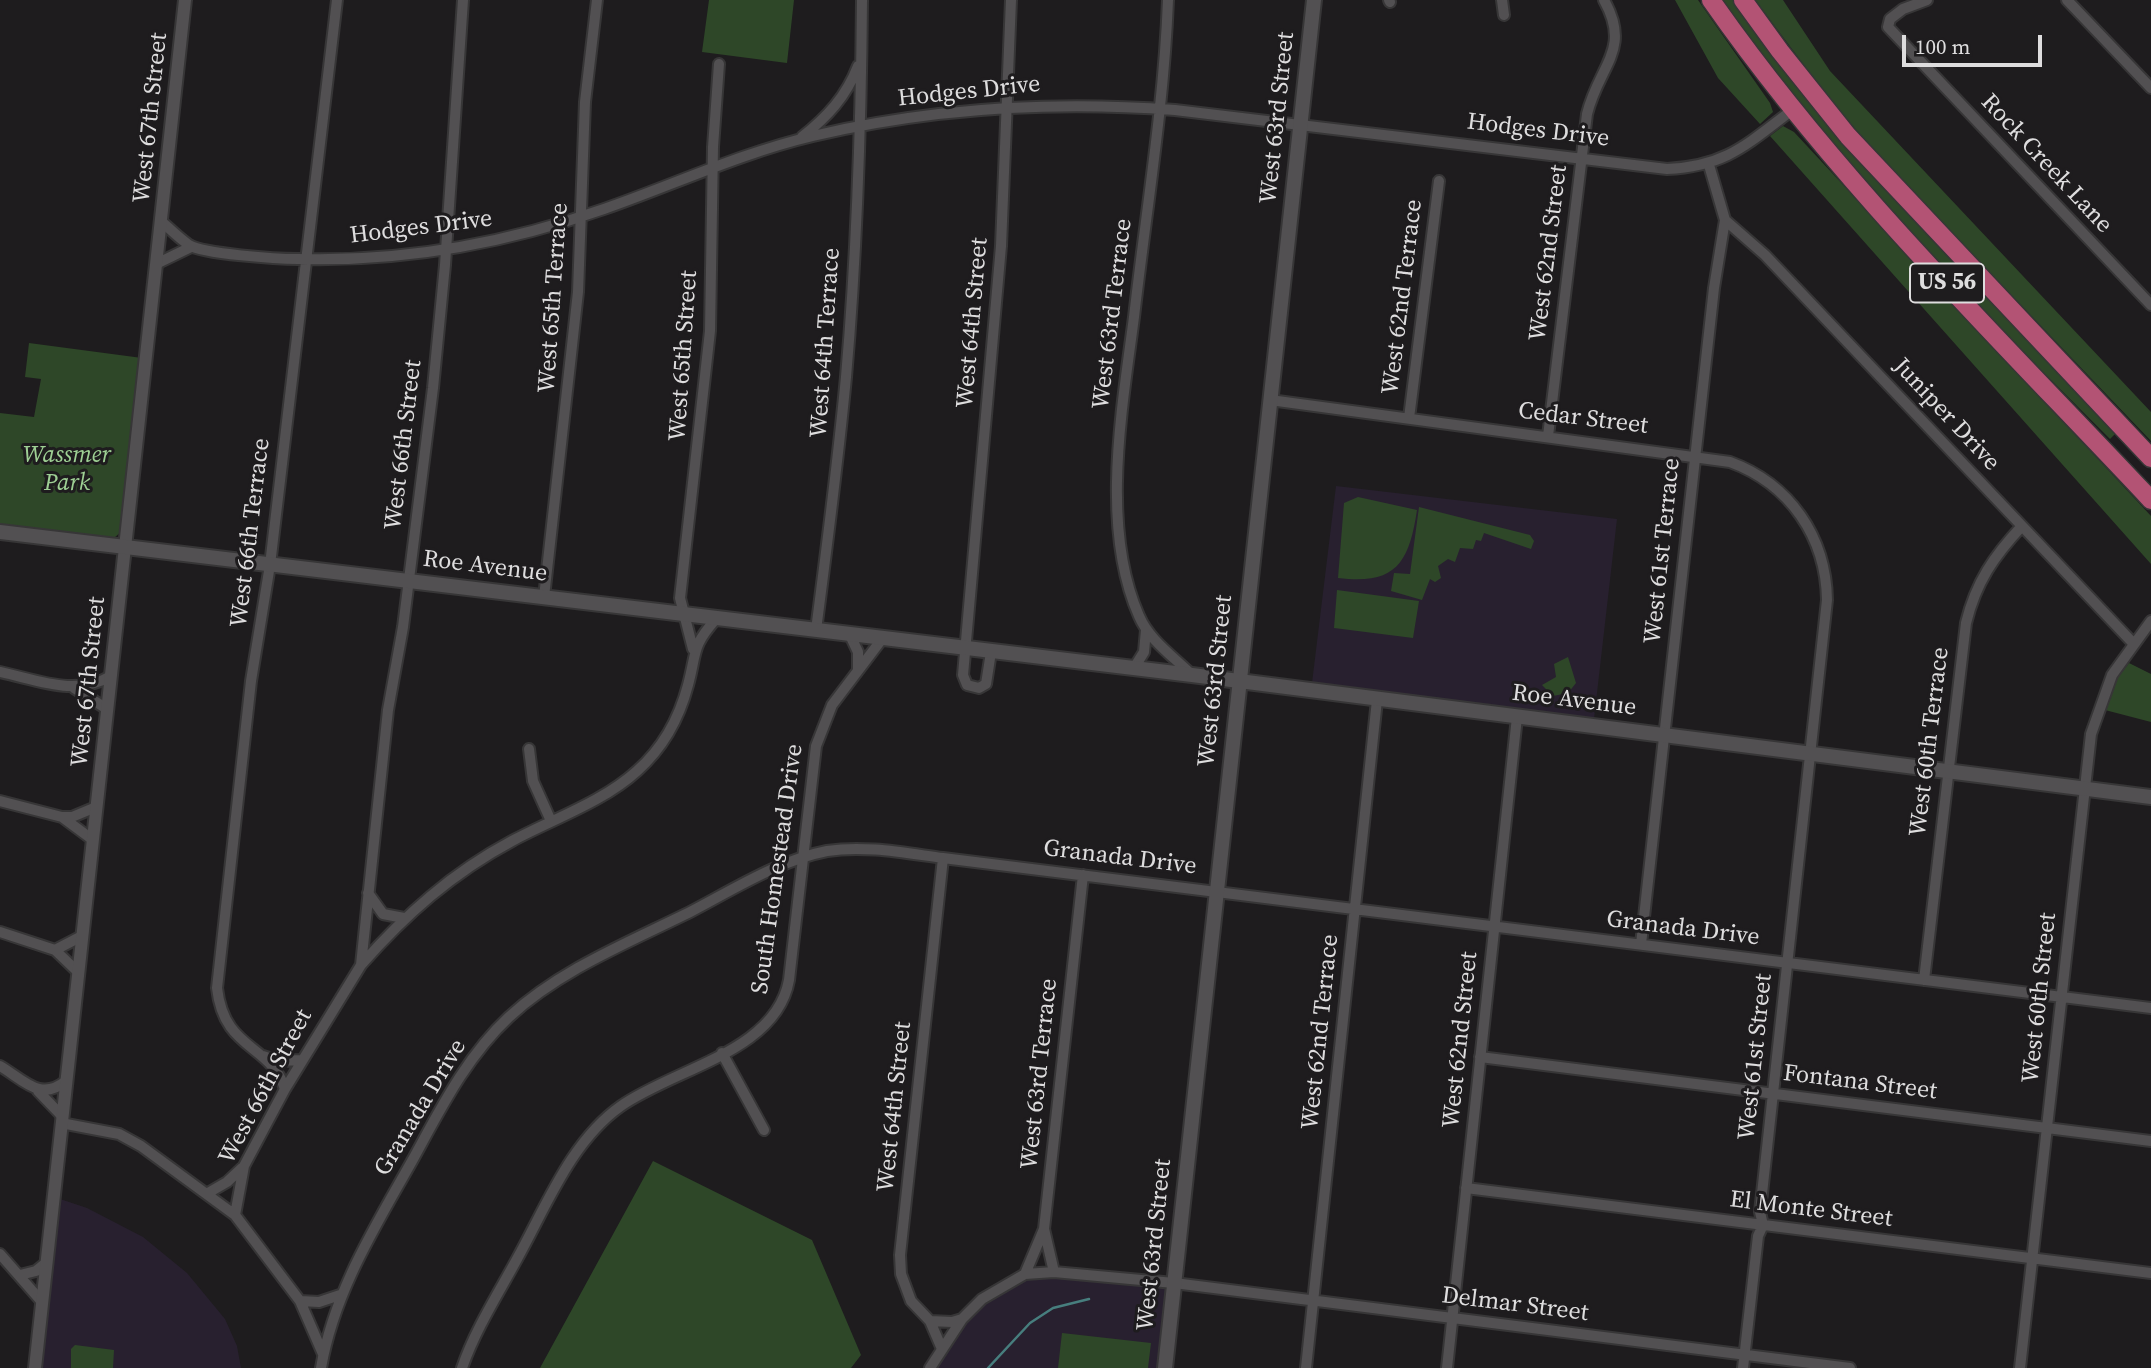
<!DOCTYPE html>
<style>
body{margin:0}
#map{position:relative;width:2151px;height:1368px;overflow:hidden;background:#1e1c1e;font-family:"Source Serif 4",serif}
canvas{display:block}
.scale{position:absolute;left:1902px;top:35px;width:140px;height:32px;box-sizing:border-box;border:4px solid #deddde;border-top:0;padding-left:9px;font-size:21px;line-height:24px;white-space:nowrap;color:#deddde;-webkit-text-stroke:5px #1e1c1e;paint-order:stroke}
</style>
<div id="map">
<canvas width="2151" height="1368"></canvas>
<div class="scale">100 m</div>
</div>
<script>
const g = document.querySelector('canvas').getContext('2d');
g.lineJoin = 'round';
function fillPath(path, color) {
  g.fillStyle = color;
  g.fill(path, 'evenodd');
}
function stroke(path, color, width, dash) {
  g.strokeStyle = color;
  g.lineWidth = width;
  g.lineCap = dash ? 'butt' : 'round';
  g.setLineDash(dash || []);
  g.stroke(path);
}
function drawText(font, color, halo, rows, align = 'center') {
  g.font = font + ' "Source Serif 4",serif';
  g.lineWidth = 6;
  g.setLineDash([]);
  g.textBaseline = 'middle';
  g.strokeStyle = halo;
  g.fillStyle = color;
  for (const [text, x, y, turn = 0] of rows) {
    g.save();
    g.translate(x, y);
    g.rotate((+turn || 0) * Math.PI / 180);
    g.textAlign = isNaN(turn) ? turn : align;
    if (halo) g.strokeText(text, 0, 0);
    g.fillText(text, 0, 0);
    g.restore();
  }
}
fillPath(new Path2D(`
 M1336,486L1617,519L1594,719L1312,683Z
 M57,1198L87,1208L143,1237L187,1273L225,1319L237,1346L241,1368H39Z
 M1049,1275L1171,1286L1162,1368H934L969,1316L986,1300L1024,1279Z`), '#28202f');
fillPath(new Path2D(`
 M709,0H794L787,63L702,52Z
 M1675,0H1698L1770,103L1773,112L1760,124L1718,78Z
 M1719,0H1734L1842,140L2116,433L2110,439L2020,349L1831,146Z
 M1755,0H1783L1830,71L2151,412V441L1881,159L1828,97Z
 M1783,126L1794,132L2151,516V564L1770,136Z
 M29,343L142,358L122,531L114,538L0,524V413L34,417L41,379L25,377Z
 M1358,497L1417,510C1409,564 1395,585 1338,578L1344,503Z
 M1419,507L1530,535L1534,541L1531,549L1484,533L1481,541L1476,540L1473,549L1460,548L1455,562L1448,559L1438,566L1441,578L1435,582L1430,579L1422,600L1391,591L1394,573L1410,574Z
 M1337,590L1419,601L1413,638L1334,628Z
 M1568,657L1576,683L1568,693L1553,696L1542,685L1556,677L1554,664Z
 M2129,663L2151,674V722L2105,710L2118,677Z
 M653,1161L812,1240L861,1355L851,1368H540Z
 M1062,1333L1151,1343L1148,1368H1058Z
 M75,1345L114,1350L113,1368H71V1349Z`), '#2e4728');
stroke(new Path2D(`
 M988,1368L1030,1323L1053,1308L1089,1299`), '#477e7e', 2.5);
const minor = new Path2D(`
 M1168,0C1164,106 1146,212 1134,317C1122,409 1100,528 1139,616C1149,640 1174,657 1192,675
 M1389,0L1390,2
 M1502,0L1504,15
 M1927,0L1903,9L1890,19L1888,27L2151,305
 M2067,0L2151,88
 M802,137C827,117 846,97 858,66
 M1725,220L1765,255L2132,642
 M161,221C170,229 179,238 189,245C203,254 278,259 298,259C404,262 504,244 604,209C673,185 741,153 813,136C932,108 1053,101 1175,110L1667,169C1726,166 1746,145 1791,111
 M156,264L191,247
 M1270,400L1730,462C1790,484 1826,537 1827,600L1760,1212L1763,1225L1758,1236L1743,1368
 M1409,418L1439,181
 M1548,436L1587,114C1599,65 1632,50 1604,0
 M544,597L578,292L585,102L597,0
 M816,630C827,546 838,462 846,377C857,252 861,126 862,0
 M850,635L858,652V670
 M693,649L680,598L710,331L713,147L719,64
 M991,652L986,684L979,688L967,685L963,675L1001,246L1011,0
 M1134,668L1144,652L1146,630
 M0,672C38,680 75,697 111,676
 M74,688L107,709
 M529,749L533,781L551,821
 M0,801L62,817H72L96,807
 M62,817L93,840
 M368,893L383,914L404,918
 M0,932L55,950L78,972
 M1641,944L1714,288L1725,220L1709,165
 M55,950L82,936
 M361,965C405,915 452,873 512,841C553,819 603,802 637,771C664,747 679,719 688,685C697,652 691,647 716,619
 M1924,980L1966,623C1976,582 1994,556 2022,526
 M722,1053L764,1130
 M263,1056L278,1061L302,1060
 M1480,1057L2151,1141
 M0,1066C24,1080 40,1102 66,1081
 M285,1089C270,1043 224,1051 217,988L251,681L270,565L337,0
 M38,1091L62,1116
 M61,1123L119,1134L141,1146L235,1215L300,1301L323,1354
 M1466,1188L2151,1273
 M208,1193L227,1182L242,1168
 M235,1215L244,1166L285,1089L361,965L388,710L403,627L433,388L445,265L463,0
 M1044,1229L1054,1272
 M0,1254L42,1302
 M1025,1274L1044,1229L1083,875
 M20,1275L36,1271L46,1263
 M300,1301L319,1302L340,1295
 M930,1321L952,1322L962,1319
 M942,1349L930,1321L911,1301L901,1274L900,1255L943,858
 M321,1368C334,1292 375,1227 412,1161C440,1110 466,1057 509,1017C561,969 630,942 692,911C734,889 780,860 827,851C865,845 905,853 943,858L2151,1008
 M462,1368C475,1330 498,1294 517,1259C546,1207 571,1141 621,1106C675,1068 776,1052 789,980L816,746L832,705L882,639
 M930,1368L962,1319L982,1299L1025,1274L1054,1272L1174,1283L1850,1368
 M1306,1368L1377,700
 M1447,1368L1517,717
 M2020,1368L2091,734L2112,675L2151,621`);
const tertiary = new Path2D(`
 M35,1368L185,0`);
const secondary = new Path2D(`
 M0,532L1192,675L2151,797
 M1165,1368L1314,0`);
const trunk = new Path2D(`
 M1711,0C1838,182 1999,338 2151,500
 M1743,0L1780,51L1848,136L2151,458`);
stroke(minor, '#373637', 14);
stroke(tertiary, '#373637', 16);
stroke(secondary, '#373637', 18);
stroke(trunk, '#373637', 21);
stroke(minor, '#525052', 10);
stroke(tertiary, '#525052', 12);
stroke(secondary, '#525052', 14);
stroke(trunk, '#b35374', 18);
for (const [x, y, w] of [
 [1947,283,74]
]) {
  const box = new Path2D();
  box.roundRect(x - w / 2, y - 19.5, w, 39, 5);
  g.fillStyle = '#1e1c1e';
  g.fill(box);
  stroke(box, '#deddde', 2);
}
drawText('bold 23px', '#deddde', null, [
 ["US 56",1947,283]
]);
drawText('24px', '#deddde', '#1e1c1e', [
 ["Hodges Drive",969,92,-6],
 ["West 67th Street",151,118,-84],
 ["West 63rd Street",1278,118,-84],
 ["Hodges Drive",1538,131,7],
 ["Rock Creek Lane",2046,164,47],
 ["Hodges Drive",421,228,-7],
 ["West 62nd Street",1549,253,-83],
 ["West 62nd Terrace",1403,297,-83],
 ["West 65th Terrace",554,298,-86],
 ["West 63rd Terrace",1113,314,-83],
 ["West 64th Street",973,323,-85],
 ["West 64th Terrace",826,343,-86],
 ["West 65th Street",684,356,-86],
 ["Juniper Drive",1946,415,47],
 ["Cedar Street",1583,419,7],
 ["West 66th Street",404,445,-83],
 ["West 66th Terrace",251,533,-83],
 ["West 61st Terrace",1663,551,-84],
 ["Roe Avenue",485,567,7],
 ["West 63rd Street",1216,681,-84],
 ["West 67th Street",89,682,-84],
 ["Roe Avenue",1574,701,7],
 ["West 60th Terrace",1930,742,-83],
 ["Granada Drive",1120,858,7],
 ["South Homestead Drive",778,869,-82],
 ["Granada Drive",1683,929,7],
 ["West 60th Street",2040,998,-84],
 ["West 62nd Terrace",1321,1032,-84],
 ["West 62nd Street",1461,1040,-84],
 ["West 61st Street",1756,1057,-84],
 ["West 63rd Terrace",1040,1074,-84],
 ["Fontana Street",1860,1083,7],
 ["West 66th Street",266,1087,-62],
 ["West 64th Street",895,1107,-84],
 ["Granada Drive",421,1108,-59],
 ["El Monte Street",1811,1210,7],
 ["West 63rd Street",1155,1245,-84],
 ["Delmar Street",1515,1305,7]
]);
drawText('italic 24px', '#9ed094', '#1e1c1e', [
 ["Wassmer",67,456],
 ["Park",67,484]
]);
</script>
